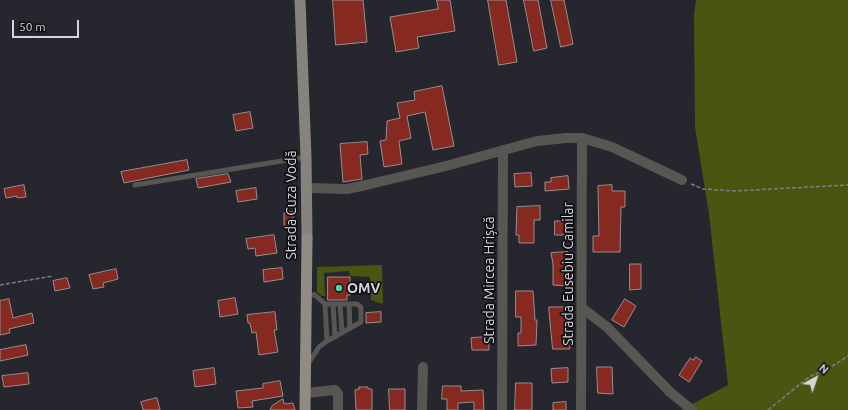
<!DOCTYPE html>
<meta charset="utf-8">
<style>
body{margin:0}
#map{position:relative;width:848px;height:410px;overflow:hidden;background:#25262e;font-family:Ubuntu,sans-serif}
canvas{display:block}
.north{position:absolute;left:796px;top:358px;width:40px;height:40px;-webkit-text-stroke:3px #0f0f13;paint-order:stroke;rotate:40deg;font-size:11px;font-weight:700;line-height:16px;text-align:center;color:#d5d6db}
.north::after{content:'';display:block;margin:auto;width:14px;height:18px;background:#d5d6db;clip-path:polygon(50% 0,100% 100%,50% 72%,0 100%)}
.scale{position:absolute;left:12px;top:20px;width:67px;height:18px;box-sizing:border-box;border:2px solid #d5d6db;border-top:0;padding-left:5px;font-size:12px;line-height:14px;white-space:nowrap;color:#d5d6db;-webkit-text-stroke:3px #0f0f13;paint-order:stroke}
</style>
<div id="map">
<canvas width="848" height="410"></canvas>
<div class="north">N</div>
<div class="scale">50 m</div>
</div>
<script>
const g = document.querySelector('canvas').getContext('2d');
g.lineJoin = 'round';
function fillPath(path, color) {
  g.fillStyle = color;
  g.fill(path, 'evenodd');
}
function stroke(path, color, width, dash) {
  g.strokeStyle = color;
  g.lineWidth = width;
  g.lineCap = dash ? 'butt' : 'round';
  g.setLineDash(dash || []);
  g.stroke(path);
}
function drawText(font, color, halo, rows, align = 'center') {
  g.font = font + ' Ubuntu,sans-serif';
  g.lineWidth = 3.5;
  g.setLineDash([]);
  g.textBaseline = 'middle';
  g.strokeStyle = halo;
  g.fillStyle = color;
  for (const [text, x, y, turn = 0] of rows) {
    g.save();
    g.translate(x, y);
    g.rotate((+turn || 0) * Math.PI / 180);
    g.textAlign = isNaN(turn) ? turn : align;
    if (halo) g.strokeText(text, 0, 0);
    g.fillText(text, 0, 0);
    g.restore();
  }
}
fillPath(new Path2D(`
 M696,0H848V410H681L728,385L709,214L695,127L694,15Z
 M382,265L383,304L371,300L370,277L350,276L349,271L324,273L325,296H322L317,292V267Z`), '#495612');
const building = new Path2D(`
 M333,0H363L367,42L336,45Z
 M437,0H450L455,31L417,37L419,48L396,52L390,17L438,9Z
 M488,0H506L517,62L499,65Z
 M524,0H538L547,48L534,51Z
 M551,0H564L573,44L561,47Z
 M442,86L454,146L433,150L425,112L407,116L411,138L399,141L402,164L384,167L380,141L386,140L387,121L400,118L397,103L415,100L414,92Z
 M250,112L253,128L236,131L233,115Z
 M367,142L368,154L360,155L362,179L343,182L340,144Z
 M187,160L189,170L124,183L121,172Z
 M531,173L532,186L515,187L514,174Z
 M228,174L231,182L198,188L196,179Z
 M568,176L569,189L545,191V182H551V178Z
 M24,185L26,197L17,198V196L6,198L4,189Z
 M612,185V191H625V207H621L620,252H593V236H599L598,186Z
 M256,188L257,199L238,202L236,191Z
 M540,206V220H534V243H519V235H516L517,207Z
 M293,212V227L284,228V213Z
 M555,221H571V235H555Z
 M274,235L277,253L256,256L255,248L248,249L246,239Z
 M568,252V286L553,285V264L551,253Z
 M630,264H641V289L630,290Z
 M282,268L283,279L264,282L263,270Z
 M116,269L118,279L103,283L104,287L93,289L89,275Z
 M328,277H350V295H347V300H328Z
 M67,278L70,288L55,291L53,281Z
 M516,291H533L535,320H537L536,345L518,346V333H521V317H516Z
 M235,298L238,314L220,317L218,301Z
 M9,299L13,318L32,313L34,323L9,329L10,333L0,335V301Z
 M625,299L636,306L624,327L612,320Z
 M549,307H567V335H570V349H553Z
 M275,312L277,330H274L278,352L259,355L256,332L252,333L250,323H248L247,315Z
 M381,312V322L366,323V313Z
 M489,337V350H472L471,338Z
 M26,345L28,355L0,361V350Z
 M696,357L702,361L689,382L679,375L690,358L693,360Z
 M597,367H612L613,394L598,393Z
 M214,368L216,384L195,387L193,371Z
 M568,368V382L552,383L551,369Z
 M28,373L29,384L4,387L2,376Z
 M280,381L283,396L252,401L253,407L238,408L236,391L263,388V384Z
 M516,383H532V410H515Z
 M443,386H461V391L483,390L484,410H474V402L458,403V410H447V399H442Z
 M359,387H368V389H372V410H356L355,390L359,389Z
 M389,389H405V410H390Z
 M157,398L160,410H143L141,402Z
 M283,399L284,404L293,403L295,410H270L272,406Z
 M566,402V410H553V403Z`);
fillPath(building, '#862920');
stroke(building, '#998e8c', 1);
stroke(new Path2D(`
 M691,184L703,189L734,191L848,185
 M0,285L53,276
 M768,410L809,377L836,364L848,356`), '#7c7d84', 1.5, [4, 2]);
stroke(new Path2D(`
 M135,185L306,157
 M306,294L315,295L325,304L327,341L319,347L308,364
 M325,304H357L361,307V322L327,341
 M333,304L335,337
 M340,304L342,333
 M349,304L350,328`), '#575652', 5);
stroke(new Path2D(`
 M307,188L347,189L366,185L446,166L537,141L566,138H582L612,147L682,180
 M582,308L607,327L670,392L692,410
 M306,393L335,390L338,394V410
 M422,410L423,367
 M502,410L503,150
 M581,410L582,138`), '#575652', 10);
stroke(new Path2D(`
 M300,0L306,157L307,238`), '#86837c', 11);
stroke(new Path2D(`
 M305,410L307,238`), '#908c84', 11);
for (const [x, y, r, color] of [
 [339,288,4,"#4dd39a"]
]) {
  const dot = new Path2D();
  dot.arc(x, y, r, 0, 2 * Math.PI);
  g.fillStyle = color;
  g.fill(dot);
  stroke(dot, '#0f0f13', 1.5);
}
drawText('14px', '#d5d6db', '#0f0f13', [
 ["Strada Cuza Vodă",291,205,-90],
 ["Strada Eusebiu Camilar",568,274,-90],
 ["Strada Mircea Hrișcă",489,280,-90]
]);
drawText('bold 14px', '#d5d6db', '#0f0f13', [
 ["OMV",347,288]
], 'left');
</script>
